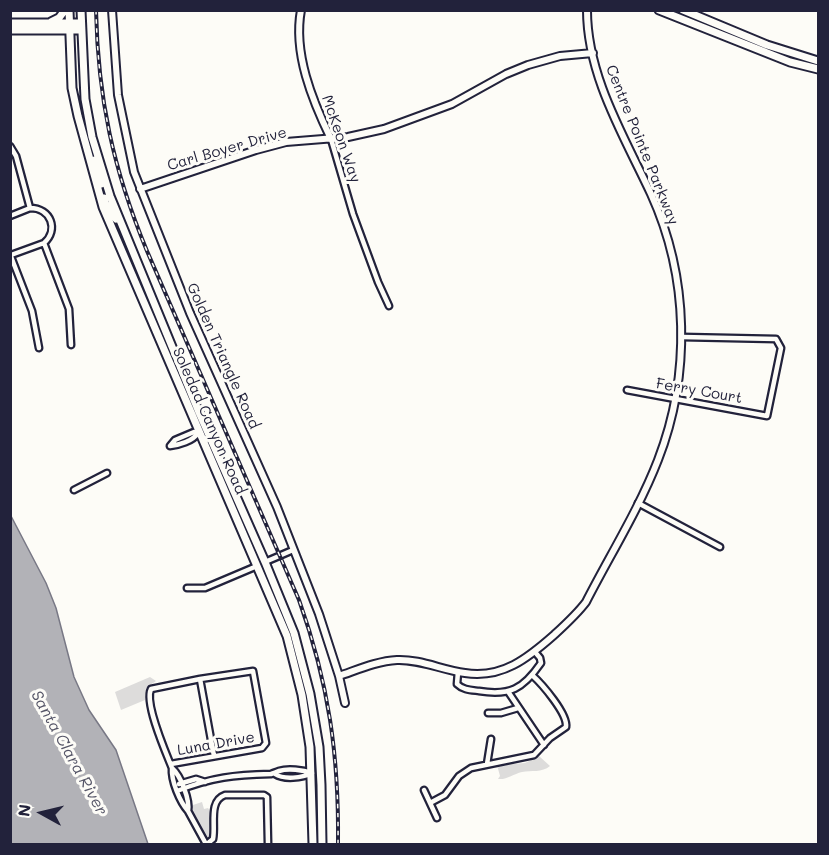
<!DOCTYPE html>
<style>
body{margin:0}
#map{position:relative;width:829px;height:855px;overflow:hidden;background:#fdfcf7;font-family:Mali,sans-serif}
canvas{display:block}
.frame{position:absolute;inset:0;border:12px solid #22223b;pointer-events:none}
.north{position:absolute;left:12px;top:783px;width:60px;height:60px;-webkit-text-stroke:4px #fdfcf7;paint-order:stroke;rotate:278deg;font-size:16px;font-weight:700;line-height:24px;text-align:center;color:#22223b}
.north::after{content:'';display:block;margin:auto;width:21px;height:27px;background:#22223b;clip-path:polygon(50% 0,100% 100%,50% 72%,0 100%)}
</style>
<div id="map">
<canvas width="829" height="855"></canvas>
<div class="frame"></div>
<div class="north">N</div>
</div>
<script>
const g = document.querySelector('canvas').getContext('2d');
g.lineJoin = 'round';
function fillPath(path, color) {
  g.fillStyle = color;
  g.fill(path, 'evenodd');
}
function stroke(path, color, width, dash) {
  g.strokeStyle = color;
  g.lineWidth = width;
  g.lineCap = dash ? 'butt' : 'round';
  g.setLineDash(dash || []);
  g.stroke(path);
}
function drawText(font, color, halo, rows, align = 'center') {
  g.font = font + ' Mali,sans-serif';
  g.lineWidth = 6;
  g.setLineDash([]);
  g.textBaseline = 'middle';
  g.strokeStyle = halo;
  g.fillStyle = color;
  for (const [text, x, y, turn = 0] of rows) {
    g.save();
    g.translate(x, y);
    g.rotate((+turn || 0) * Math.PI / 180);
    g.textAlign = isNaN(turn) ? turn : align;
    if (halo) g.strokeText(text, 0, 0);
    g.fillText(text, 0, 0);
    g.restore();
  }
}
fillPath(new Path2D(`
 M150,677L156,681L146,688L145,700L121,710L115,692Z
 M539,756L550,766C542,773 531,770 522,772C513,774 507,780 498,779L500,776L497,765L525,763Z
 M188,798H190L193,805L202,802L204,809L208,808L210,811V835H212L210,840L206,839L192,811H190Z`), '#dddcdb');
const water = new Path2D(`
 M11,516L46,583L56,608L74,677L89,710L116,750L148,844H11Z`);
fillPath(water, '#b2b2b7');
stroke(water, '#787885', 1.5);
const street = new Path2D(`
 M331,139L353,214L378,282L389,306
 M10,146L16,156L30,208C51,208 59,230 44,243L69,309L71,345
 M10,216L30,208
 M10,254L32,311L39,348
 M11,255L44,243
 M627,390L767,416L781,348L776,339L682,337
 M194,432L198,433C193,441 179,445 170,446L175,440Z
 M74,490L107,473
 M638,503L720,547
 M265,562L293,550
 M187,588H205L257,566
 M458,672L457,684C463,690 471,690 479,691C510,696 523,689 541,663L540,658L535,652
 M200,679L214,756
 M509,693L544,745
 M488,713H501L518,708
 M171,764L262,748L266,743L253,671L200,679L151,689C144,703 166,753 172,768
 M487,764L491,739
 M172,768C181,776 190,800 188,811C180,802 171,781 172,768Z
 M275,774C284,780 302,778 312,773
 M179,784L196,779L205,782
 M424,790L437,818
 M177,791C212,777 235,775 271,774C274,773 276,772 279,771C288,768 303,770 312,773
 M430,803L445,795L459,776L471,768L534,755L550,738L566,727C568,714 542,684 532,675
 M188,811L206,844
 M207,844L213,839C216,825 208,801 225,795H264L267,797L268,844`);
const secondary = new Path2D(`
 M112,10L118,95L134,172L190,313L277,507L319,614L339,676L345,703
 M301,10C293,53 312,100 331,139
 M140,189L256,150L286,142L348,137L384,129L452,104L506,74L528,65L560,56L593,53
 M339,676C357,670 377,661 397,660C420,659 442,670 465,673C502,679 528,658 554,635C566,624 577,614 586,602C610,555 639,509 658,460C691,375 689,277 651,194C624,136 587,76 587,10`);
const primary = new Path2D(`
 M69,10L72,88L78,116L103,207L287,636L302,695L310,747L313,844
 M81,10L85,99L92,137L110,196L198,410L265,562L294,633L310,694L319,747L321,785L322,844
 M659,10L790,62L818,69
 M683,10L767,45L818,61
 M51,22L59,18L65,10
 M10,23H81
 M10,30H81
 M95,160L101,184
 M104,198L105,203L116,219`);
stroke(street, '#22223b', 9);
stroke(secondary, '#22223b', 10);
stroke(primary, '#22223b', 11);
stroke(street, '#fdfcf7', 4.5);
stroke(secondary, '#fdfcf7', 6);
stroke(primary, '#fdfcf7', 7);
const rail = new Path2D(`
 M96,10C98,99 113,169 147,251L299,600C329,684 339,756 338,844`);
stroke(rail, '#22223b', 4);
stroke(rail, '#fdfcf7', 1.5, [4.5]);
drawText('15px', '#22223b', '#fdfcf7', [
 ["McKeon Way",341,139,71],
 ["Centre Pointe Parkway",642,145,68],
 ["Carl Boyer Drive",227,149,-16],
 ["Golden Triangle Road",223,356,66],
 ["Ferry Court",699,391,10],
 ["Soledad Canyon Road",209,421,66],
 ["Luna Drive",216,744,-10]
]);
drawText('italic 16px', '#545466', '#fdfcf7', [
 ["Santa Clara River",69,753,61]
]);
</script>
